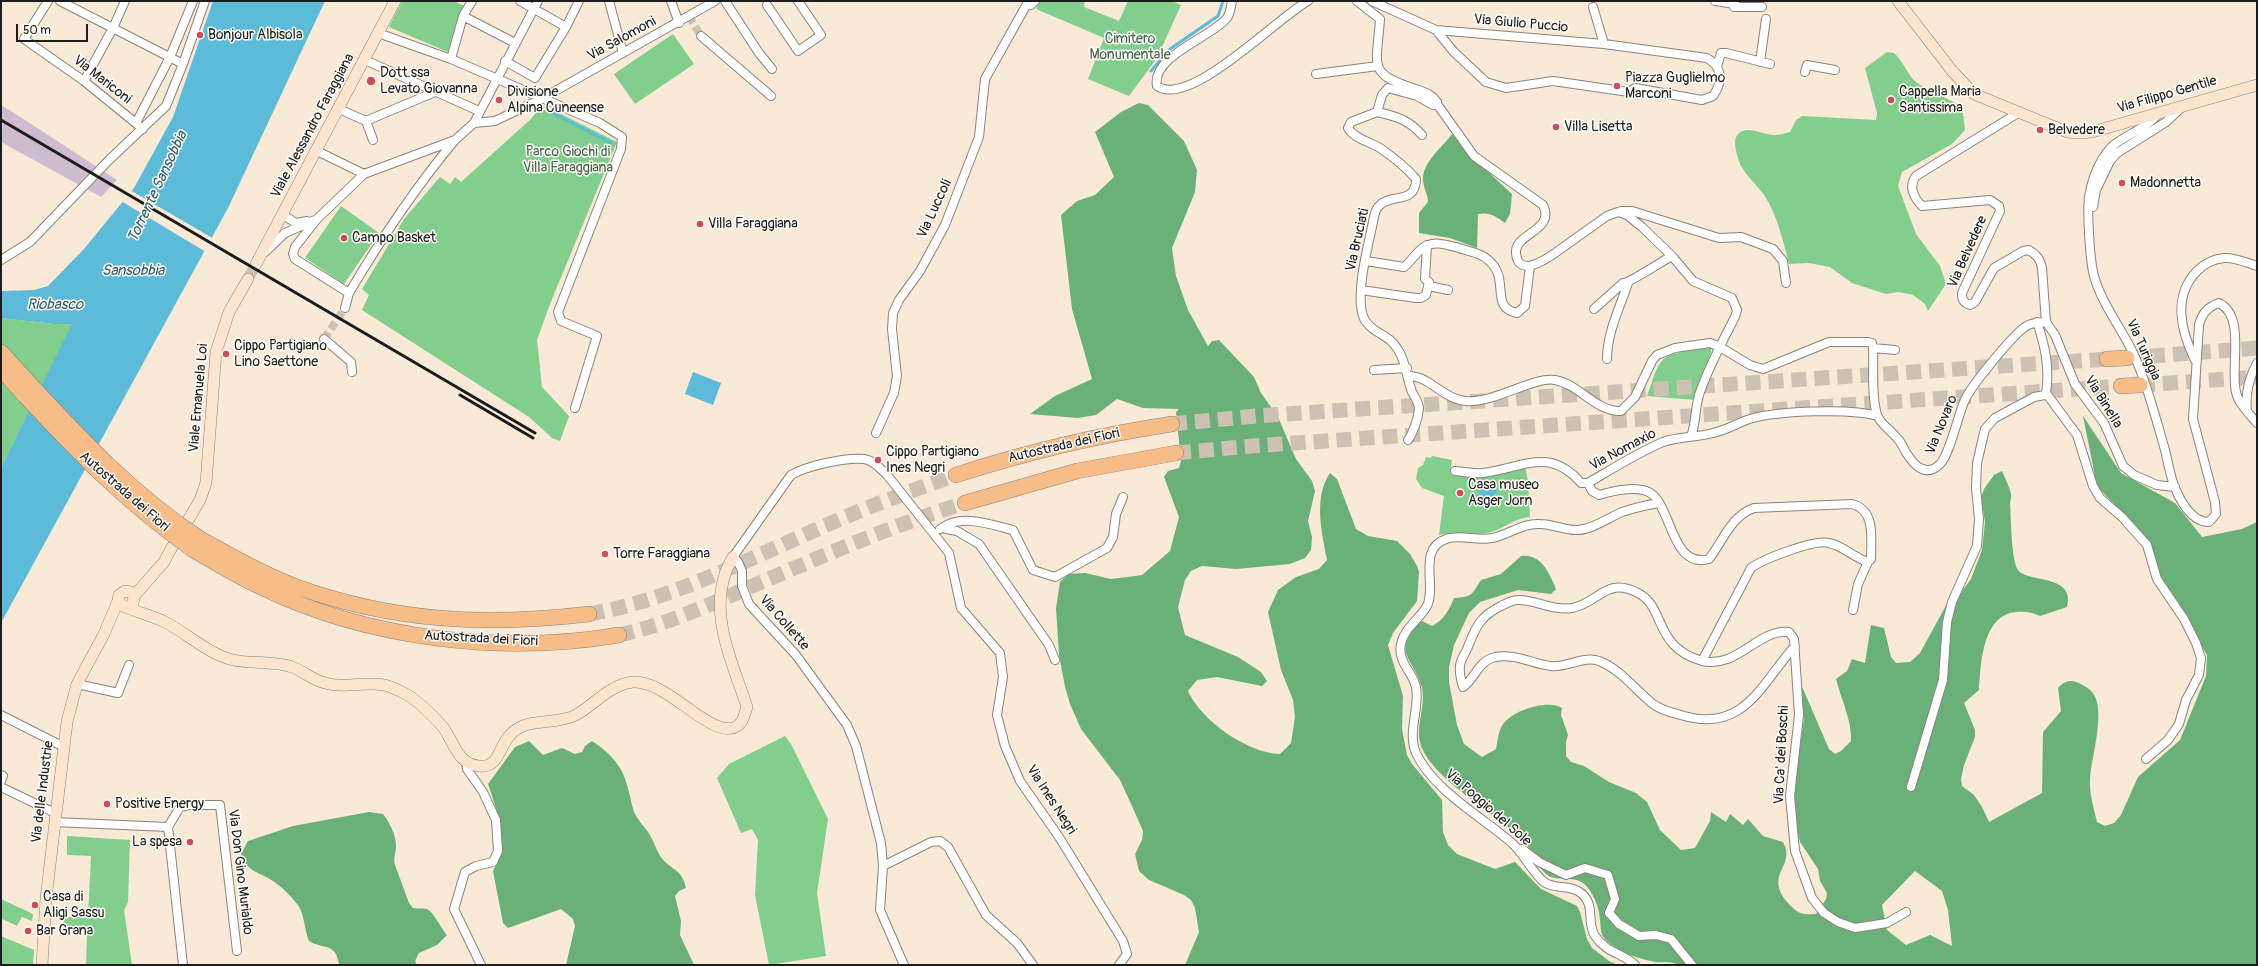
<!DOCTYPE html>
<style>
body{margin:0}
#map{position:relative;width:2258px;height:966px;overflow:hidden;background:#f8ead7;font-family:Pangolin,sans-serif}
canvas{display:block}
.frame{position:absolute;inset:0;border:2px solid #1c1c1c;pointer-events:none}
.scale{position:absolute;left:16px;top:24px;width:72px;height:18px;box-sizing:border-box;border:2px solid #1c1c1c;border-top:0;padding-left:5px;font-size:12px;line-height:14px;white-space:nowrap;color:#1c1c1c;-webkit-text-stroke:3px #fdfcf7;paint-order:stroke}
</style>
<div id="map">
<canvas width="2258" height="966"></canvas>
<div class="frame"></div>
<div class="scale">50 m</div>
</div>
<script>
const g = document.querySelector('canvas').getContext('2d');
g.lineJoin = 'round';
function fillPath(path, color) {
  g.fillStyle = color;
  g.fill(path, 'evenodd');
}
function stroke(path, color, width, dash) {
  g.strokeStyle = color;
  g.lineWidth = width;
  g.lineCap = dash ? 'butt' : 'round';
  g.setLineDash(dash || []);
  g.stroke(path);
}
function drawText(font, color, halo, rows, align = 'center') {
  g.font = font + ' Pangolin,sans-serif';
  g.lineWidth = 3;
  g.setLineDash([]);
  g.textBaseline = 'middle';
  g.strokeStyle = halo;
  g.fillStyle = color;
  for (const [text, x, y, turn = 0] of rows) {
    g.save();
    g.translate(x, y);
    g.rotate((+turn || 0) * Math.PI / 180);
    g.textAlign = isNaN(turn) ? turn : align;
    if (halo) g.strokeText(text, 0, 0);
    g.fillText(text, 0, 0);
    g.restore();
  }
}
fillPath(new Path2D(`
 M1,105L19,116L117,180L101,197L1,142Z`), '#cfbdcf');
fillPath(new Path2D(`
 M402,1H454L464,6L459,14L448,52L389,27Z
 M1039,1H1085L1084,7L1119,21L1128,1H1172L1181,5L1157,58L1129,96L1088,79L1104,38L1036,9Z
 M673,34L694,64L635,104L614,74Z
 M1887,52L1894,53C1904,62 1908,76 1916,82C1926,90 1958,102 1961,108C1964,114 1964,123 1965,130L1952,144L1902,172L1898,186L1916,234L1940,266L1946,284L1928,311L1925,304L1913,295L1899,292L1886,294L1852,283L1830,267L1809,263L1789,264C1783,241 1778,218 1766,198C1758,185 1741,172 1738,158C1736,150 1732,139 1739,133C1749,125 1764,136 1775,135C1780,135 1785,133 1790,132L1796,120L1802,116L1876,120L1877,113L1865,68Z
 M547,107L617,142L550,304L537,340L542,387L569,416L560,441L552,438L529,417L362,310L369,295L362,289L404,219L440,177L450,184L455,177L461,182L531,119L538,110H545Z
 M341,206L379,233L344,284L305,258Z
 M1,318L54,324H73L1,468Z
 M1702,347L1711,348V352L1695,400L1647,396C1663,351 1657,359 1702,347Z
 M1432,456L1452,460L1450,473C1481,479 1495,474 1525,466L1528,481L1530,517C1513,518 1502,531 1486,533C1468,536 1458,530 1439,535L1444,496L1422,488L1416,479L1418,468L1423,465L1426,457L1431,458Z
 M785,736L791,744L828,819L817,893L826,956L769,965L755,895L758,840L752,829L741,833L717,778L729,764Z
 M67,836L130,840L128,902L124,910L132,965H86L87,931L64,930V917H88L91,856L67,855Z
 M1,899L33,914L32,921L22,917L17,926L2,919L1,921Z
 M1,936L34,950L33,965H1Z`), '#82ce8c');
fillPath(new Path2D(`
 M1139,103L1148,105L1184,141L1197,170L1195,192L1172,248L1176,276L1188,310L1208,346L1212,341L1219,340L1254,377L1261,393L1278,417L1296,459L1312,481L1315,491L1308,521L1312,537L1311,550L1305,558L1290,564L1236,569L1202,566L1191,571L1185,580L1178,607L1185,635L1238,657L1261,672L1267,681L1262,686L1217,677L1197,680L1188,691C1201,721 1248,753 1280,754L1291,743L1295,717L1293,700L1281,670L1268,612L1278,590L1296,577L1319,569L1327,560C1322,533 1313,498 1330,473L1337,479L1356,529L1368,536L1397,541L1410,554L1417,566L1419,572L1417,601L1393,633L1388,645L1403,696L1402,729L1407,755L1412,764L1442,800L1443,832L1448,845L1457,854L1495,869L1515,862L1541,889L1577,906L1580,912L1587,939L1592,948L1609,961L1618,965H1185L1199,932L1195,908L1191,900L1184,895L1149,880L1139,871L1135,854L1142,840L1143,831L1132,806L1120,780L1081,729L1070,704L1065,687L1059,655L1056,608L1060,582L1068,574L1085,573L1111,579L1135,576L1142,575L1170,551L1179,517L1164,477L1168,471L1179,468L1181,461L1176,412L1179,409L1143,408L1117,399L1096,415L1078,418L1030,414L1055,396L1092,379L1072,309L1061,215L1077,201L1095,195L1114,177L1095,132L1121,112Z
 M1452,134L1470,155L1512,194L1510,214L1505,223C1495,216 1490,212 1478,214L1477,248L1450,238L1419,233V213L1428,202C1428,194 1424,190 1423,181C1422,162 1442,148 1452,134Z
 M2083,416L2121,473L2175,503L2202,537L2242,529L2257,522V965H1679C1671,961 1664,963 1655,962C1644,960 1628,955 1618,949C1614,946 1607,942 1604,938C1600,932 1601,927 1600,920C1599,907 1593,891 1583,883C1572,875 1557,883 1546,874C1538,867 1536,860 1531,851C1528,846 1522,840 1517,835C1492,811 1428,776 1420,742C1416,725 1426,705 1422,688C1415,659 1389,652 1422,621L1432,626C1444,620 1449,610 1454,598C1473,597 1472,594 1481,580L1501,574L1521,556C1542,554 1549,573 1556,589L1551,594L1518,590L1480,602L1469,613L1454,645L1449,667V682L1457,725L1464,744L1482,757L1496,749C1498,740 1498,730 1504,723C1514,710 1548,699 1562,708L1561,715L1568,735L1566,742V756L1571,762L1584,766L1609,782L1636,793L1647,802L1660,830L1681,850L1695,848L1710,821L1711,812L1726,822L1730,814L1743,825L1748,819L1763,836L1783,842C1797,867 1762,874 1789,904C1798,914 1803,915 1816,914L1826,899L1827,893L1820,881L1818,869L1800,842L1794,816L1795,783L1804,718L1800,682L1829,749L1835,754L1841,751L1851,741C1852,720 1841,699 1836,679L1847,671L1852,659L1865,663L1871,625L1884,628L1891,657L1896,663L1910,662L1920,653L1949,600L1960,594L1971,579L1982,550L1985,522L1981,498L1984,489L1994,475L2002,471C2005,478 2009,486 2011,494C2012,497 2010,500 2010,503C2011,516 2011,560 2018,570C2028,583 2076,574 2067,607L2040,616C2032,612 2025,611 2016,612C1982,615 1981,664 1979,690L1964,703L1975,730V737L1964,765L1961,779L1962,786L1974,795L1982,807L1989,822L2042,793L2043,732L2061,711L2058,688C2062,683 2069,679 2076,682C2081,684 2089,688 2092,692C2107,709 2091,758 2090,779C2089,793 2094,809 2097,822L2105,826L2114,823L2121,815L2138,777L2180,740L2206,676L2207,655L2162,581L2148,540L2097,486ZM1915,871L1942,891L1948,910L1952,946L1930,935L1906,945L1887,930L1882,905Z
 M529,741L543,755L562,748L575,754L582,752L585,746L592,741C609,752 622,765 627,785C630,794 631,803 634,812C637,819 643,825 648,832C653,839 655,847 659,854C668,870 682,867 686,888L679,891L675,896L681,921L680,935L694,965H566L575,926L573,919L561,909L508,928L503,923L493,871C509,843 498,813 488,784L515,747Z
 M369,812L383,814C390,823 396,835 396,846C396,853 393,858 395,865L409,903L413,908C418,909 422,908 426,909C432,909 442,930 447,935L437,945L419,953L415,961L417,965H339C336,942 324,950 309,941C304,929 305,916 298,905C291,896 282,887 273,881C260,872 246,872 241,854L248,841L293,826Z`), '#69b178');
fillPath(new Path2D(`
 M213,1H325L228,208L1,623V468L72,324H54L1,318V291L34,290L48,286L84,249L134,188L173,117Z
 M693,372L721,383L713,405L685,394Z
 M1495,481L1497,492C1493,497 1487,499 1480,495L1479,484Z`), '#5bbbd9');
fillPath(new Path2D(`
 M130,190L214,239L206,252L121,201Z`), '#f8ead7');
stroke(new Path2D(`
 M1151,71L1170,49L1218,16L1223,1
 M548,111L611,143`), '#5bbbd9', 3);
stroke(new Path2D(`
 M689,16L701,36
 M324,339L345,308`), '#ccc1b2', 8, [8, 4]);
stroke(new Path2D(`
 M248,279L256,264`), '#ccc1b2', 11, [11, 5.5]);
stroke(new Path2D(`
 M2127,358L2257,348
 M2140,385L2257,377
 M1172,424L1256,416L2107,359
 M1176,453L1252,446L2121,386
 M589,614C665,601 732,567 802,536C852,513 904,493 956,475
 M619,635C670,624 717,601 764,581C830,553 896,524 965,503`), '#ccc1b2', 15, [15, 8]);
const street = new Path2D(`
 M48,1L24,39L84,81L143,129
 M60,1L183,64
 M520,1L566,27L579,1
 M609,1L623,53
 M671,1L679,23
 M725,1L759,53L772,69
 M1232,1C1231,7 1230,14 1227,18C1212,37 1151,56 1157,86C1190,109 1279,16 1308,1
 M1357,1L1380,19C1377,66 1366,74 1416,89C1424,92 1432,94 1437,102L1433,105L1417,96L1388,88L1382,95L1377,112L1351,122L1348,128C1353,138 1370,142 1380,148C1393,157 1406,167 1416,179C1416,205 1390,193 1379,206C1376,208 1375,213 1374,217C1369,243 1355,292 1363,316C1367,328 1381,333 1390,340C1406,355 1405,373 1412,392C1415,398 1419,402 1419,409C1418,419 1413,433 1408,440
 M1372,1L1436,30L1453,51L1486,82L1506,88L1553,81L1629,92L1635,88L1702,100L1713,96C1723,82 1723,67 1707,58L1604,44L1436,30
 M1715,1L1735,4L1734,7H1762
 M1027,4L1031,5L1035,1
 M767,5L798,51L821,35L798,1
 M1593,7L1604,44
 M463,16L515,43
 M378,33L451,59L600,123L622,137L621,149L558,312L561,321L597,336L575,408
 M701,36L771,96
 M451,59L463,16L472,1
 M365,60L479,111
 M505,61L535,78L566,27
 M1760,62L1766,19
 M1717,66L1721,53H1726L1770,64
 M1805,72L1807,65L1835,70
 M1316,74L1378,66
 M84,81L113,28L125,1
 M1437,104L1474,156L1543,205C1556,231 1514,233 1516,253C1518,278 1545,260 1555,253C1572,241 1590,228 1607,216L1618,212L1627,215L1642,227L1672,256L1693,281L1732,298L1737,310L1735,317C1722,342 1708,368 1699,395C1695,409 1696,423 1691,437
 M339,109L366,121L373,140
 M1377,112C1396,116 1409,120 1422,135
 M2018,113L1916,176C1908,186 1914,198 1922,206L1990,200L1999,206L2000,211L1962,293C1962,300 1963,302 1970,305L1975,302L1994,268L2023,251L2029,250C2037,255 2040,259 2042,268L2046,322L2055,335L2075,384L2104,423L2123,466L2134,475L2157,485L2175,487
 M2159,113C2147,128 2130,133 2115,144C2102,154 2093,176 2090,192C2086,206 2090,261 2094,276C2102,305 2123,330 2135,357C2148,387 2156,419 2165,450C2168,462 2170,476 2175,488C2181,502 2192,522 2209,522L2216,514L2215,502L2193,419L2199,325C2202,313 2208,307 2219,303C2246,316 2230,367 2236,392C2238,403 2250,415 2257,423
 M366,121L435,92
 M136,123L170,57L193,1
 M474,123L495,121L541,99L715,1
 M455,140C415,188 381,239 349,293L295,259L293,254L295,247L317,219L364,174L455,140L474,123L538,1
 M317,151L364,174
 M2093,207L2096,190L2110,161L2117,153L2166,122L2182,107
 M1621,211H1632L1719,238L1741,237L1773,249L1783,261L1786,283
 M283,215L296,223L307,221
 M265,252L285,233L315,220
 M1,260L30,242L109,160L166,106L183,64L205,1
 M1366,261L1404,267C1412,261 1417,250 1426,246C1436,241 1446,245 1456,247C1466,251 1479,252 1487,259C1512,278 1488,307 1517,313L1525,306L1530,266
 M1429,286L1448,290
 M1361,290L1416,298H1421L1426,295L1429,282L1425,279L1427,245
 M345,308L349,293
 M1594,309L1623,283C1630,283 1662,261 1672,256
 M2037,322C2045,346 2050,368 2046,393
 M324,339L351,362L352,372
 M1873,348L1895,350
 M1607,359C1607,333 1620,307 1628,283
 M2195,360C2181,331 2172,297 2197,271C2204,264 2214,259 2224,258C2235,257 2247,263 2257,266
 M1374,370L1407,368
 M1408,375C1414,377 1421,377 1426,381C1438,388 1451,400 1466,401C1492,404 1535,376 1555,380C1579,384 1596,412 1621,411L1635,397L1652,361L1657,355L1675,348L1710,343L1720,347L1750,365L1763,369L1829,342H1868L1872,343L1873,348C1874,368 1871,394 1877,415C1881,426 1897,434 1902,445C1909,459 1923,481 1940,464C1949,456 1958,416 1964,402C1969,388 2012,336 2025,327C2030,323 2039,322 2046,322
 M2046,393L2077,435L2093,486L2100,498L2122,517L2147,545L2157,579L2184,619L2196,643L2201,658L2199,675L2186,700L2179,724L2168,740L2146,759
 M2247,411C2245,394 2249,378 2257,363
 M876,433L894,393L897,376L892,329L893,313L899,300L920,271L945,225L979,137L985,79L1027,4
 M1455,471C1464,472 1475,474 1483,473C1523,468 1549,446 1581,483H1588
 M942,528C961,513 992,525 1013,530L1033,570L1055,577L1107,548L1113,537L1116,514L1123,497
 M940,529L942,528L957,531L979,544L1049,645L1055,660
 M1853,610L1858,584L1868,562
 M1795,646C1762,682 1745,733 1684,716C1674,713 1662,711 1653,704C1635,690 1622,670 1599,661C1585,655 1566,668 1551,666C1532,664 1515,653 1495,657C1478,661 1475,679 1463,687C1461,680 1459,673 1460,666C1460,660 1465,654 1467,649C1476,627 1479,617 1501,606C1507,603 1512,600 1518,600C1534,599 1551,611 1572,608C1599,603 1606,576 1638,593C1666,607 1653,647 1702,661L1751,568C1763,559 1815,539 1829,543C1844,546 1854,558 1868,562L1871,559C1871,539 1876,510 1852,504L1754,508C1731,516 1723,541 1709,559C1673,569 1672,512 1653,495C1641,484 1612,491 1599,495L1592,491L1588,483C1612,469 1637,453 1663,442C1676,437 1699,437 1713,433C1727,430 1739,422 1753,418C1779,411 1852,408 1877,416
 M1702,661C1738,669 1757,629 1789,632L1794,639L1799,715L1790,796L1795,851L1812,898L1824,913L1838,922L1855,928L1887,923L1906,912
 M77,684L118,693L129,665
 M1,715L64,747
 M466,762L467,769L483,792L496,820L498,851L493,862L476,866L465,872L454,909L481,965
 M1,775L3,776L1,781
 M1,787L55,813
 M1911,787L1943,680L1947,622L1952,602L1977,546L1979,519L1976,488L1977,463L1985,429L1995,418L2034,397L2045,395L2046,393
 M54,822L168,827L180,807L189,805H220L237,951
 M168,827L183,965
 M1522,849L1539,862L1566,875L1585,868L1608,875L1615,899L1609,913L1619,924L1639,936L1656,935L1671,939L1692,965
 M883,866L931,842L940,841L948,847L986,915L1017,943L1033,965
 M904,965L880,910L883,866L881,843L856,746L847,725L796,655L749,604L742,586V571L738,562L733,557L791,475C806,466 846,457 864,459C873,460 881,469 887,475L949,553L961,608L1000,653L1003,677L997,715L1005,746L1020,781L1059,837L1123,941L1127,954L1119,965
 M1635,965C1624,953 1607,954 1595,936C1586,923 1596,905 1581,893C1570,884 1555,890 1544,882C1531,871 1525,855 1512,843C1482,817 1433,790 1416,753C1407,731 1420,709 1416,687C1413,672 1397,662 1401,644C1404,628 1419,620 1427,606C1437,586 1417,549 1446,539C1460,534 1477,541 1492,538C1509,535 1522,523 1540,524C1553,524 1566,531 1578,530C1593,529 1608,518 1622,512C1634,508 1647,505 1659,503`);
const secondary = new Path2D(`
 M1898,1L1953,72L1974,94L2067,132L2079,133L2092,132L2257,85
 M256,264L395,1
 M187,522L200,500L206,483L216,352L229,312L248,279
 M134,596L164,562L172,547
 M129,607L133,604L134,596L131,592L125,591L119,595L118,601L121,605C135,612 151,615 165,622C188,634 208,654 233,660C251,664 276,661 292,667C303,671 313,680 325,683C345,689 364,681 384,685C390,686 398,690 404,693C418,700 433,716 443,727C454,742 457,764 479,766C499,769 499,746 510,735C527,716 555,726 576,715C595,704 609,685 633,682C667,679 713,742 737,726C743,723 745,713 747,707C731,658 704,605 733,557
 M42,965L46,898L67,722L77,684L104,634L118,601`);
const highway = new Path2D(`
 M1,352L32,386
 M2107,359L2127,358
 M1,369L25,396
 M2121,386L2140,385
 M956,475C1027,452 1099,435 1172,424
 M965,503L1077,471L1176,453
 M199,538C231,556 263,574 297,587C395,622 487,626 589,614
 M192,549C214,562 237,576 261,587C367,639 502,655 619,635`);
stroke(street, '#8a837a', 10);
stroke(secondary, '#8a837a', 12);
stroke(highway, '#8a837a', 16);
stroke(street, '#fff', 8);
stroke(secondary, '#fce5cf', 11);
stroke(highway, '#f7bd88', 15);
stroke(new Path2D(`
 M1,120L535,433
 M460,395L533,438`), '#1c1c1c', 3);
const highwayBridge = new Path2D(`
 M32,386C85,443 134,495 199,538
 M25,396C77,452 129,505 192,549`);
stroke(highwayBridge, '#8a837a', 16, []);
stroke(highwayBridge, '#f7bd88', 15);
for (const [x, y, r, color] of [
 [200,35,4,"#d1495b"],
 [371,81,5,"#d1495b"],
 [1617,86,4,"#d1495b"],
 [499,100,4,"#d1495b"],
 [1891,100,4,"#d1495b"],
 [1556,127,4,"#d1495b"],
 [2040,130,4,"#d1495b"],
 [2122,183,4,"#d1495b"],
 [700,224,4,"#d1495b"],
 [344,238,4,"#d1495b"],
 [226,354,4,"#d1495b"],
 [878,460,4,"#d1495b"],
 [1460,493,4,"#d1495b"],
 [605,554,4,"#d1495b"],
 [107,804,4,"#d1495b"],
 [190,842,4,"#d1495b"],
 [35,905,4,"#d1495b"],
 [28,931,4,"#d1495b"]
]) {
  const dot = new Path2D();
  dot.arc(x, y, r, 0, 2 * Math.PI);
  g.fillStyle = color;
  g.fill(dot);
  stroke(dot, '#fdfcf7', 1.5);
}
drawText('14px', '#1c1c1c', '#fdfcf7', [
 ["Via Giulio Puccio",1521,24,5],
 ["Via Salomoni",622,39,-29],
 ["Via Mariconi",102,80,38],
 ["Via Filippo Gentile",2167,95,-16],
 ["Viale Alessandro Faraggiana",313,126,-62],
 ["Via Luccoli",935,209,-65],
 ["Via Bruciati",1358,240,-77],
 ["Via Belvedere",1968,252,-66],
 ["Via Turiggia",2143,350,66],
 ["Viale Emanuela Loi",199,398,-85],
 ["Via Binella",2103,402,58],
 ["Via Novaro",1942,425,-68],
 ["Autostrada dei Fiori",1064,446,-13],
 ["Via Nomaxio",1623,450,-28],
 ["Autostrada dei Fiori",124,492,41],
 ["Via Collette",784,623,49],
 ["Autostrada dei Fiori",481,639,3],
 ["Via Ca' dei Boschi",1782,755,-87],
 ["Via delle Industrie",43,792,-83],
 ["Via Ines Negri",1051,800,57],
 ["Via Poggio del Sole",1488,808,41],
 ["Via Don Gino Murialdo",240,872,83]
]);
drawText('14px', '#1c1c1c', '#fdfcf7', [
 ["Bonjour Albisola",208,35],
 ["Dott.ssa",380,73],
 ["Levato Giovanna",380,89],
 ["Piazza Guglielmo",1625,78],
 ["Marconi",1625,94],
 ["Divisione",507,92],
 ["Alpina Cuneense",507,108],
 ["Cappella Maria",1899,92],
 ["Santissima",1899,108],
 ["Villa Lisetta",1564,127],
 ["Belvedere",2048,130],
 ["Madonnetta",2130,183],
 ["Villa Faraggiana",708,224],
 ["Campo Basket",352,238],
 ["Cippo Partigiano",234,346],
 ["Lino Saettone",234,362],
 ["Cippo Partigiano",886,452],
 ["Ines Negri",886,468],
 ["Casa museo",1468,485],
 ["Asger Jorn",1468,501],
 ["Torre Faraggiana",613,554],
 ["Positive Energy",115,804],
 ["La spesa",182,842,"right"],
 ["Casa di",43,897],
 ["Aligi Sassu",43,913],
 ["Bar Grana",36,931]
], 'left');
drawText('14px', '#456349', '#fdfcf7', [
 ["Cimitero",1130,39],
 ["Monumentale",1130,55],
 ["Parco Giochi di",568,152],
 ["Villa Faraggiana",568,168]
]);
drawText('italic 15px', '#355c68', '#fdfcf7', [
 ["Torrente Sansobbia",158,187,-65],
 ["Sansobbia",133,271],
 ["Riobasco",55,305]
]);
</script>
